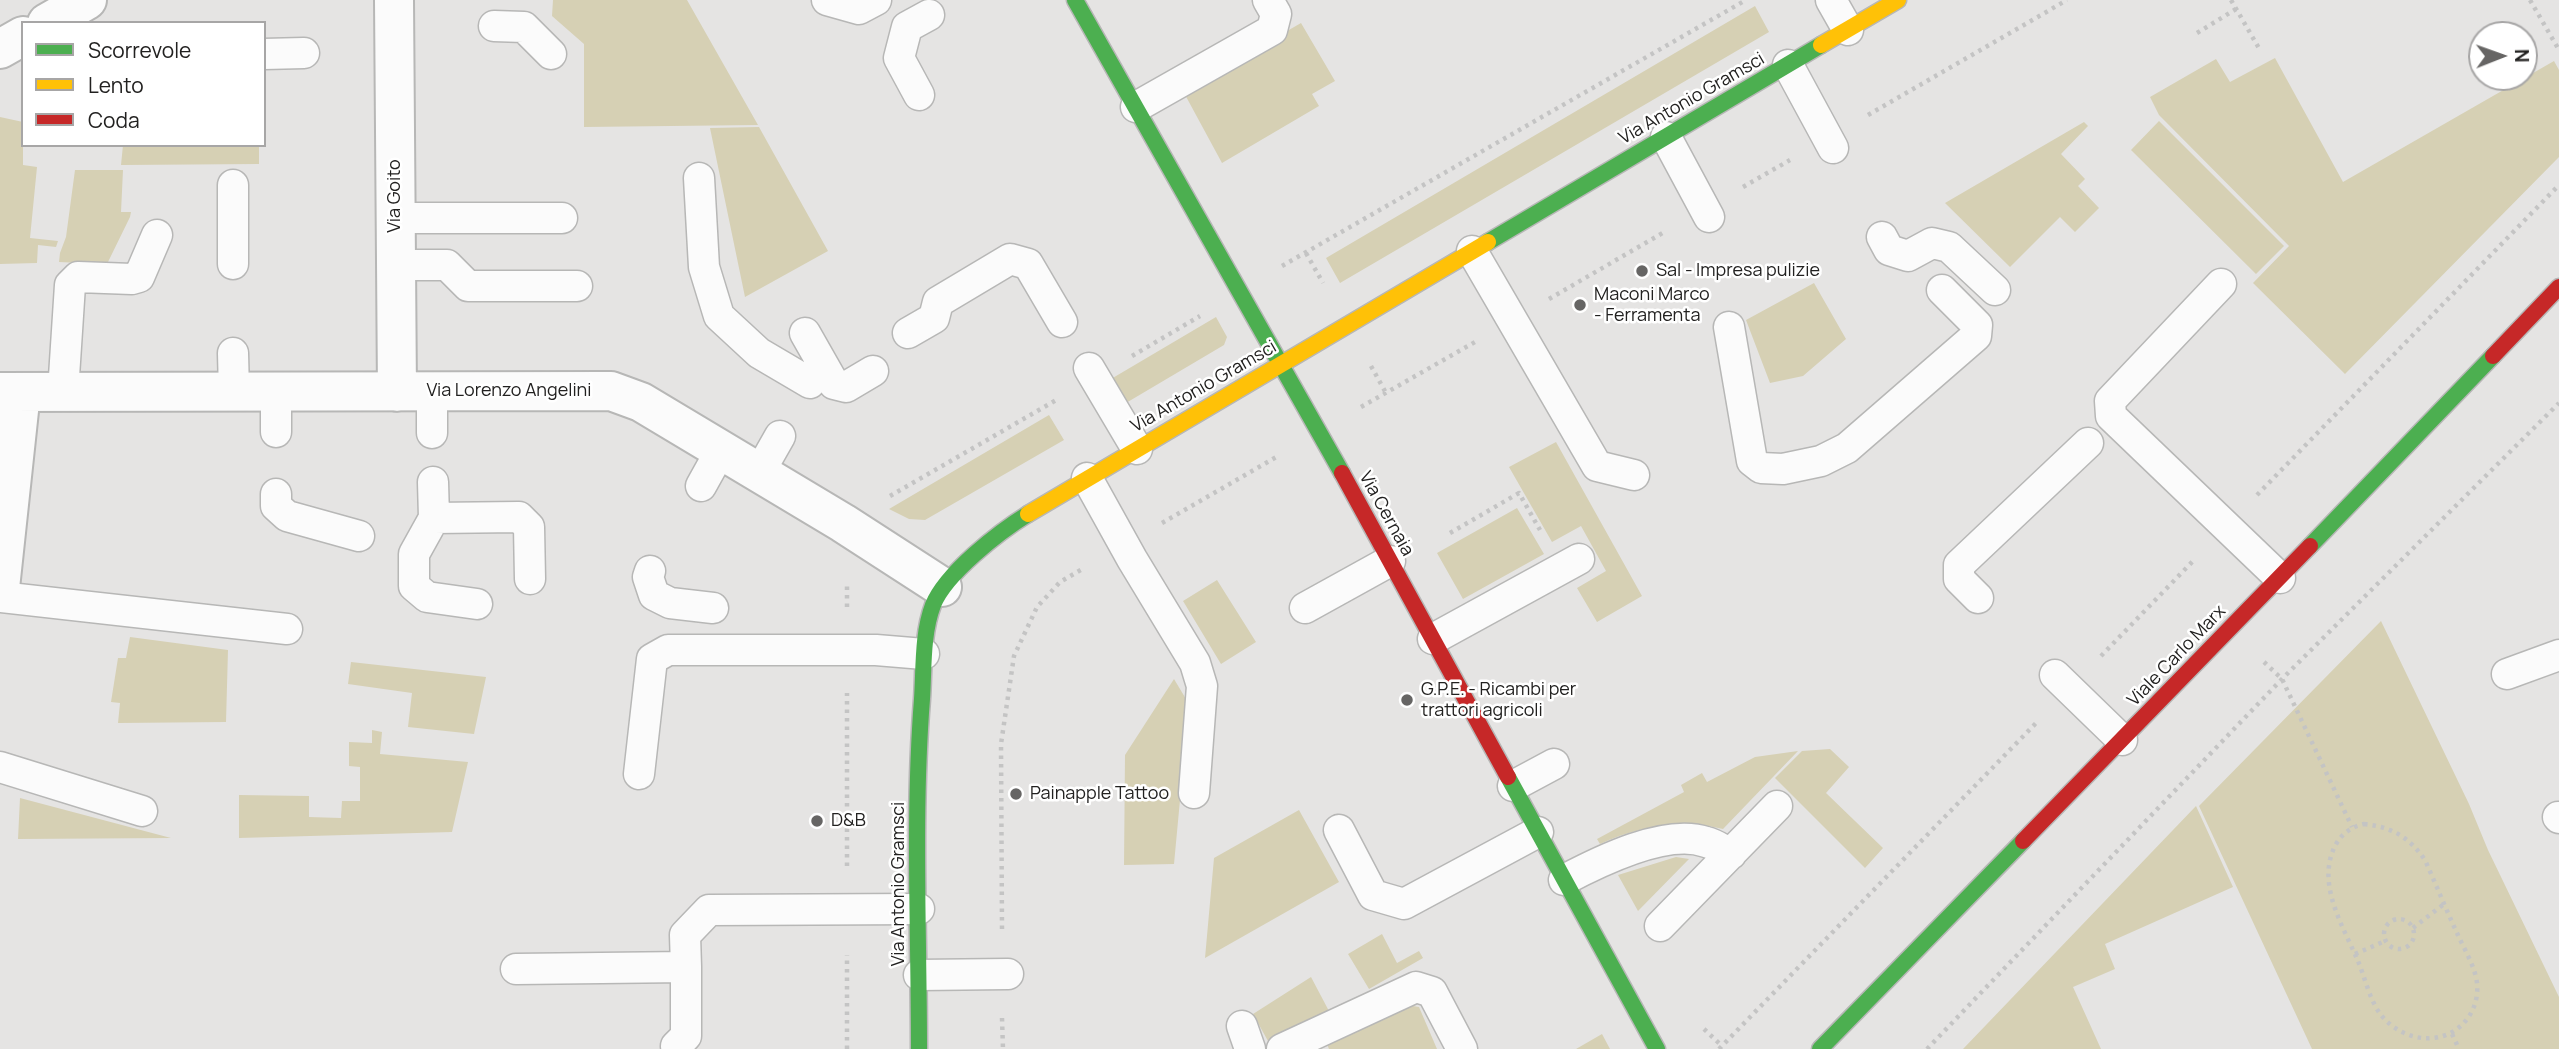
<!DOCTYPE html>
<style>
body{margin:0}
#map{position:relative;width:2559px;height:1049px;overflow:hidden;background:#e5e4e3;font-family:Manrope,sans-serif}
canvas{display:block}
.legend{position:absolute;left:21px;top:21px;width:245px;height:126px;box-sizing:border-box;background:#fff;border:2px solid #a7a6a6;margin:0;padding:9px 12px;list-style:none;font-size:21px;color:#222120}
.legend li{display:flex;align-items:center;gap:14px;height:35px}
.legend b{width:35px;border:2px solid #a7a6a6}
.north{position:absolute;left:2468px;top:21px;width:70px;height:70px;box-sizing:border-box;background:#fff;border:2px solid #a7a6a6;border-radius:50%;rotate:89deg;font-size:19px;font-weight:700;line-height:28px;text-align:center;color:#222120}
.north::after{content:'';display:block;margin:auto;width:24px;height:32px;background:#666564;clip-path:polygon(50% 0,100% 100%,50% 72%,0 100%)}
</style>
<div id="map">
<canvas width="2559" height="1049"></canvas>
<ul class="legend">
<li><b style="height:9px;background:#4caf50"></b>Scorrevole</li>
<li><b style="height:9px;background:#ffc107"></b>Lento</li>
<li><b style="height:9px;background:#c62828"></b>Coda</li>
</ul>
<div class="north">N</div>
</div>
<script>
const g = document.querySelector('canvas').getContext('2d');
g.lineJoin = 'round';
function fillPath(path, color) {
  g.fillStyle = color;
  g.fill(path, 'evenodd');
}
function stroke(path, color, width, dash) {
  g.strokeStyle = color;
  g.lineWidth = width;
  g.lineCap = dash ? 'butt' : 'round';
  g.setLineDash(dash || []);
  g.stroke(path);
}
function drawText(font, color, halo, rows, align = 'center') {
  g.font = font + ' Manrope,sans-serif';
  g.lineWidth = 5;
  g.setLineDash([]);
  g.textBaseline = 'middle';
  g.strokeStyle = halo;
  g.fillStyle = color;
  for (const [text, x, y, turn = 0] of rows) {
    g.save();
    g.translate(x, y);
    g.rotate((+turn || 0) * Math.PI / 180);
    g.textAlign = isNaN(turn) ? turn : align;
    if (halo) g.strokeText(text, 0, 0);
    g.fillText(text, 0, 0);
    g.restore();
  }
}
fillPath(new Path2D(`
 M553,0H687L758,125L584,127V44L552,16Z
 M1755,6L1769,32L1340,283L1326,258Z
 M1301,23L1335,81L1312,94L1319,106L1222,163L1183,91Z
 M2275,58L2343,182L2554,61L2559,70V157L2345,374L2253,283L2289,246L2159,115L2150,97L2216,59L2230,82Z
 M0,117L23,122V165L37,167L30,238L58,241L56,247L38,245L37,263L0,264Z
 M2159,121L2284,246L2256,274L2131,150Z
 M2084,122L2088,126L2061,154L2085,179L2078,186L2099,208L2075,232L2060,217L2010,267L1945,203Z
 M759,127L828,251L745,297L710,128Z
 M123,145H259V164L121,165Z
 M75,170H123L121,212H131L130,217L108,262L102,264L59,262L60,253L66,237Z
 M1814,283L1846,339L1803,376L1770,383L1746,320Z
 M1216,317L1227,337L1224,345L1126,403L1111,379Z
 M1049,415L1064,440L925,520L909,519L889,509Z
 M1556,442L1642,596L1597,622L1577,588L1606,571L1581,526L1552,542L1509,467Z
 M1517,508L1544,554L1463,599L1437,553Z
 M1217,580L1256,642L1221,664L1183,601Z
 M2381,621L2469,804L2488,850L2559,997V1049H2312L2199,806Z
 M130,637L228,650L226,722L118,723L120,703L111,702L118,658H126Z
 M351,662L486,677L474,734L408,727L412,693L348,684Z
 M1174,679L1189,704L1174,864L1124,865L1125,755Z
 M372,730L382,732L380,754L468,762L452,832L239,838V795L309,796V817L341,818L342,801H360V767L349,766V742L372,743Z
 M1830,749L1849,767L1826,793L1883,848L1865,868L1775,778L1802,751Z
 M1798,751L1723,829C1683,819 1637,826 1600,844L1597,839L1684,792L1681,785L1702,773L1707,782L1755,757Z
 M20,798L171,838L18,839Z
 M2196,806L2233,887L2105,944L2115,969L2073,987L2101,1049H1963Z
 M1299,810L1339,882L1205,958L1214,858Z
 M1676,857L1689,859L1638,911L1618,875Z
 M1382,934L1397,963L1419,951L1423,958L1369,989L1348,954Z
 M1311,977L1330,1013L1268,1041L1253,1014Z
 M1413,1006L1419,1007L1437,1049H1329L1326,1042Z
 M1602,1034L1610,1049H1576Z`), '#d6d0b4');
const lane = new Path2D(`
 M827,0L859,9L876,0
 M1831,0L1848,30
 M494,26L524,27L551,54
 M264,54L304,53
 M1788,65L1833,148
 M919,95L899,58L907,27L929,15
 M1136,107L1272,30L1276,14L1268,0
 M1666,137L1709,217
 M699,178L704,267L719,316L759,353L810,383
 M233,185V264
 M396,218H562
 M1882,237L1889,250L1908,256L1932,243L1949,247L1995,290
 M1472,251L1597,466L1634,475
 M396,265H447L468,286H577
 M2221,284L2110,401L2111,416L2280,578
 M1729,327L1752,461L1761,468L1783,469L1821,461L1847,448L1976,336L1977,325L1942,290
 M805,333L834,384L846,387L873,371
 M908,333L934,318L938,302L1010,259L1028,264L1062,322
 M233,353L234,392
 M1089,368L1137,449
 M432,391V433
 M63,392L70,285L78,277L132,279L139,277L157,235
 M276,432V392
 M759,473L780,436
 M1087,478L1132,559L1195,663L1202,686L1194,793
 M433,482L434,518L414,554V586L427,597L477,604
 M701,486L721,450
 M276,494V506L287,516L359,536
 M434,518L519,517L529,527L530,579
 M650,571L648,577L654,595L670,603L713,608
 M0,597L287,629
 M1978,598L1959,579V565L2088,443
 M1305,608L1390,561
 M1433,639L1579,559
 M2507,674L2559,655
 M2055,675L2122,740
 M0,767L142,811
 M639,774L652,659L668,650H876L924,654
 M1513,786L1554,764
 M2558,817L2559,818
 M1339,830L1373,895L1404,904L1538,832
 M1564,880C1600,861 1666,828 1706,842C1715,844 1723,850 1731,854
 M1660,926L1777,806
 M516,969L686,967L685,935L709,910L919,909
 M919,975L1008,974
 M1242,1026L1250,1049
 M676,1046L686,1036V967
 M1282,1049L1416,987L1432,992L1462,1049`);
const street = new Path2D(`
 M394,0L397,392
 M47,23L87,0
 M0,49L23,36
 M0,392L611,391L641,402L843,523L942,587
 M0,588L21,392`);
const fast = new Path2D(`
 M1075,0L1342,473
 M1488,242L1821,45
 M2310,546L2493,356
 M1508,777L1657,1049
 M919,1049C919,933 913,815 922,699C924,669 922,634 933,605C946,573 999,532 1028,514
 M1820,1049L2023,841`);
const slow = new Path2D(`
 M1821,45L1898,0
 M1028,514L1488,242`);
const jam = new Path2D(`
 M2493,356L2559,287
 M1342,473L1508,777
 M2023,841L2310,546`);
stroke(lane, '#b7b7b6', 33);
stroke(street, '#b7b7b6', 42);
stroke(fast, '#b7b7b6', 19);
stroke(slow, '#b7b7b6', 19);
stroke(jam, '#b7b7b6', 19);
stroke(new Path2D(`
 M2231,0L2260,50
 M2530,0L2559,50
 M2197,33L2236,9
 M1868,115L2067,0
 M1743,187L1790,160
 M1306,253L1323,283
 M1282,266L1746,0
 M1549,299L1666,231
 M1132,356L1200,316
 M1371,366L1386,393
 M1361,407L1475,342
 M2257,495L2559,185
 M890,496L1058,399
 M1162,523L1278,456
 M1450,533L1519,493L1540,530
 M847,607V584
 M2101,656L2195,559
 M2264,662L2282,679L2352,827
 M2364,824C2392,827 2409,837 2425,860C2436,885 2446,909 2457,933C2464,949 2475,966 2477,983C2480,1011 2460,1036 2432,1038C2413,1040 2393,1030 2381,1015C2370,1001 2365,978 2358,961C2343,926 2316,884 2335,846C2341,834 2351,827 2364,824Z
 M847,866V693
 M2384 934a15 15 0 1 1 30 0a15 15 0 1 1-30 0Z
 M2413,928L2444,904
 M1002,929L1001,744L1014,656L1037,607L1060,582L1084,568
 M2355,954L2385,941
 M1002,1018L1003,1049
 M1704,1029L1722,1046
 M2452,1034L2459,1049
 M847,1049V955
 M1719,1049L2039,720
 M1927,1049L2282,679L2559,403`), '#c4c4c4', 4.5, [3.5, 5]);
stroke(lane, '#fbfbfb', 30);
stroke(street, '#fbfbfb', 38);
stroke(fast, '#4caf50', 16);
stroke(slow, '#ffc107', 16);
stroke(jam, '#c62828', 16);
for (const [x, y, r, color] of [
 [1642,271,7,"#666564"],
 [1580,305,7,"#666564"],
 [1407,700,7,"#666564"],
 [1016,794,7,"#666564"],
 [817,821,7,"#666564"]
]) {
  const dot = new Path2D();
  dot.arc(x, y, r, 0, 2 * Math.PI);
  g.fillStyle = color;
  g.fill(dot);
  stroke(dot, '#fff', 2.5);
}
drawText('18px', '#222120', '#fff', [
 ["Via Antonio Gramsci",1692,99,-30],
 ["Via Goito",395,196,-90],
 ["Via Antonio Gramsci",1204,387,-30],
 ["Via Lorenzo Angelini",509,391],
 ["Via Cernaia",1386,514,61],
 ["Viale Carlo Marx",2177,656,-46],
 ["Via Antonio Gramsci",899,884,-90]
]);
drawText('18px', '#222120', '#fff', [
 ["Sal - Impresa pulizie",1656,271],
 ["Maconi Marco",1594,295],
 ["- Ferramenta",1594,316],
 ["G.P.E. - Ricambi per",1421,690],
 ["trattori agricoli",1421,711],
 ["Painapple Tattoo",1030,794],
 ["D&B",831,821]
], 'left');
</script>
